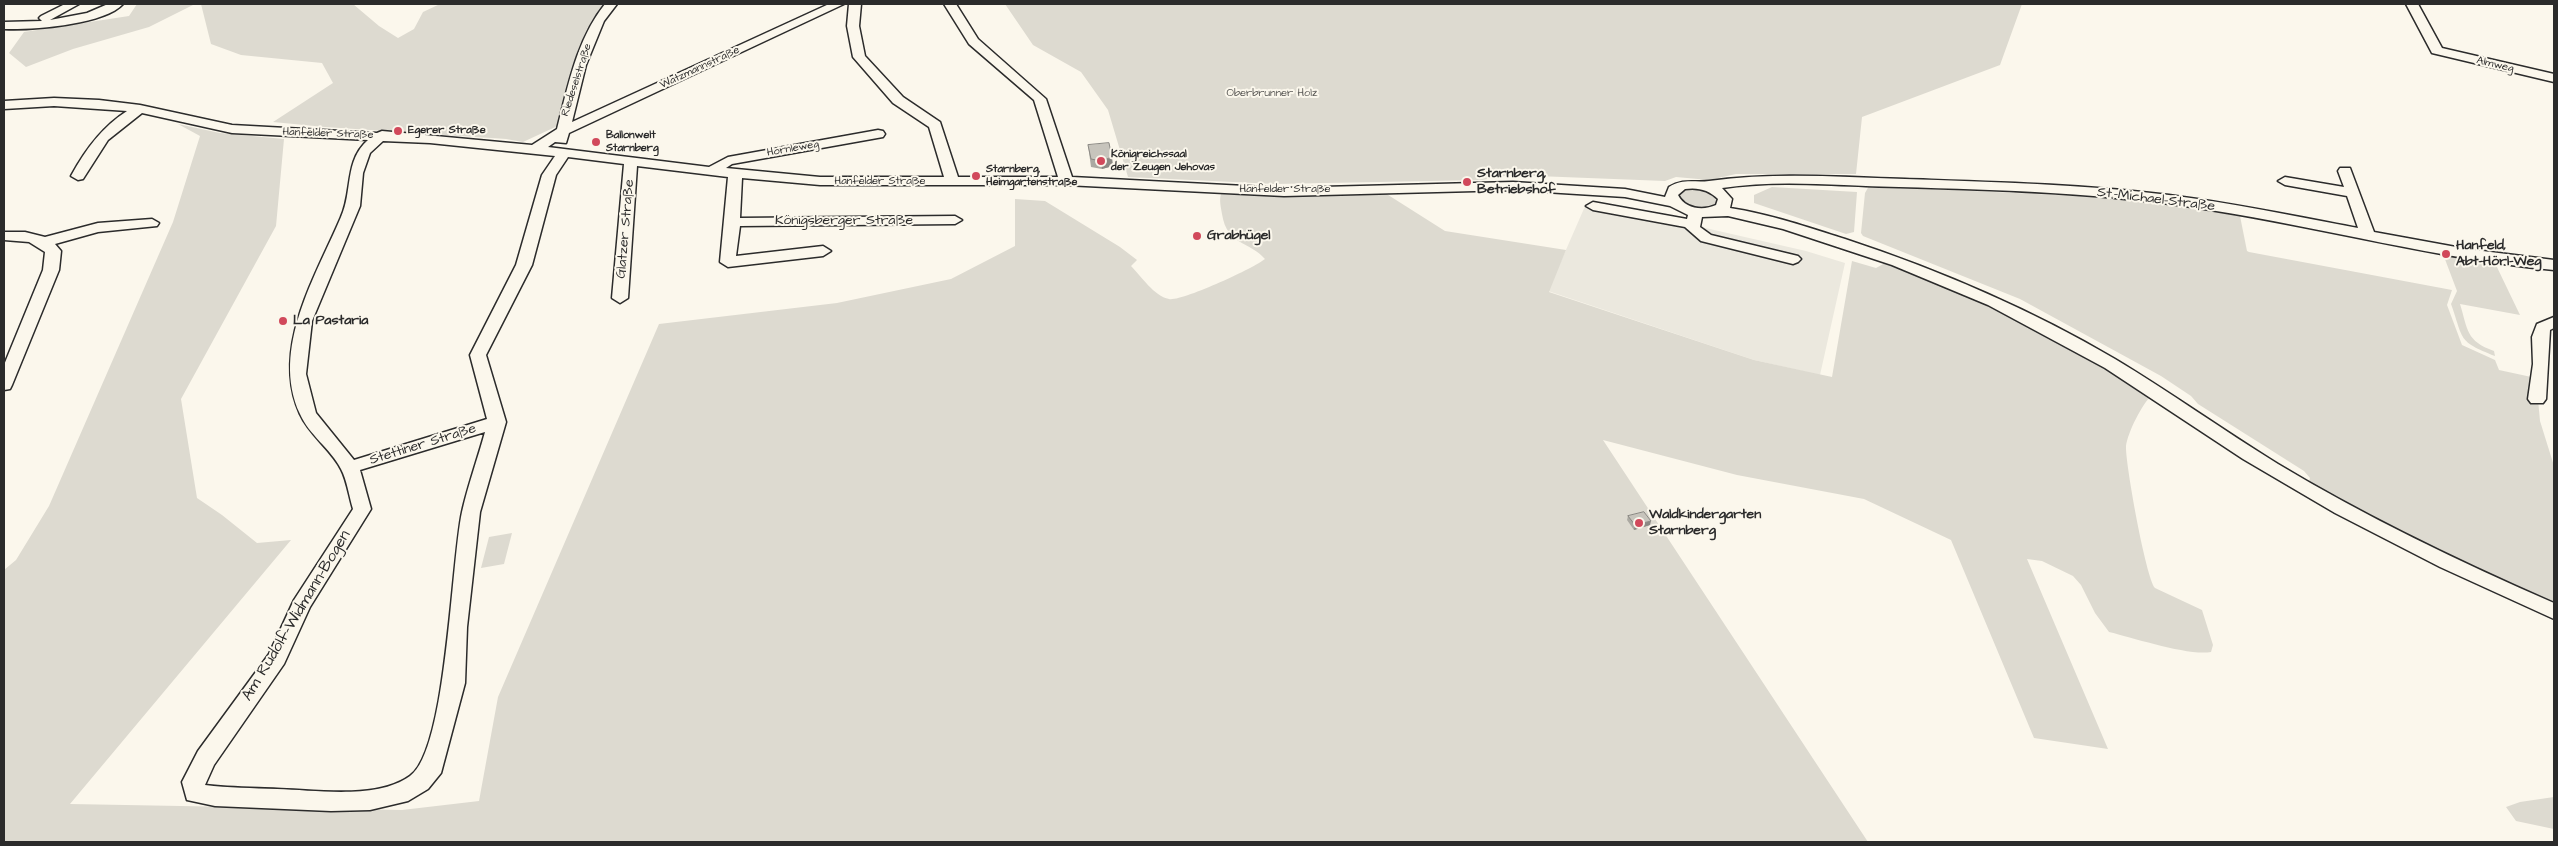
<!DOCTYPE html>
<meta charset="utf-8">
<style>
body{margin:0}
#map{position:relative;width:2558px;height:846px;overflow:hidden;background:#fbf7ec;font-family:"Architects Daughter",sans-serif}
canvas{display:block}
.frame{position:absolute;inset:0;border:5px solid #2b2b2b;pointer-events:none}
</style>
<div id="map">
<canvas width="2558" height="846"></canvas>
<div class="frame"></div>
</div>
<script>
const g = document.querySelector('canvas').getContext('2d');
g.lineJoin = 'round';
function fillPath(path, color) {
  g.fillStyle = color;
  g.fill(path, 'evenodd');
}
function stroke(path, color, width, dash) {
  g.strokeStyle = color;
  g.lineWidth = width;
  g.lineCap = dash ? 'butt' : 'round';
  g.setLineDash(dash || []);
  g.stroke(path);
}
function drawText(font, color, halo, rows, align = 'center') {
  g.font = font + ' "Architects Daughter",sans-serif';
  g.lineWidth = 4;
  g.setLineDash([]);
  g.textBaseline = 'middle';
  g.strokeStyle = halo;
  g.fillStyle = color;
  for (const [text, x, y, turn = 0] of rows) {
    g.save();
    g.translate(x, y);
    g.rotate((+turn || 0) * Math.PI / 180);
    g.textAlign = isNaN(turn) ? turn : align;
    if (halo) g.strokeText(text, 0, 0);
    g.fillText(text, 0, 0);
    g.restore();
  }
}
fillPath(new Path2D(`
 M1586,204L1675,218L1701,227L1806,251L1845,263L1820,375L1754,360L1548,291Z`), '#ebe8de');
fillPath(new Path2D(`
 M137,4H195L149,27L73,49L26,67L9,53L24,32L129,16Z
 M201,4H353L379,26L398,38L414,29L423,12L440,4L610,5L564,123L523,142L506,139L325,127L273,122L333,83L322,63L241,55L211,44Z
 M1005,4H2022L2000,65L1862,117L1856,174H1736L1709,180L1676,177L1665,181L1511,175L1482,180L1275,184L1128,177L1108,110L1081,72L1033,45Z
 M178,124L220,133L284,139L276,226L181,399L197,498L222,515L257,543L291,540L70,804L402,810L479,801L498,697L659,324L837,303L951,279L1015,246V199L1045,201L1120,247L1137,260L1131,266C1141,276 1154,296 1169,299C1181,302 1254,268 1265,259C1250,241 1227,246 1222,214C1221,207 1219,201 1221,194L1286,197L1385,193L1445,231L1566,250L1549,292L1754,360L1832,377L1852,261L1876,268L1887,262L1975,297L2054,336L2152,395C2142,404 2128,432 2126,446C2125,462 2146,578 2155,588L2202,610L2213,645L2211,652C2188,656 2134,638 2109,632L2095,613L2081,585L2073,576L2042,561L2027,559L2108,749L2034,738L1951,540L1864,499L1737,475L1603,440L1868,842H4V570L16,560L49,506L173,222L200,136Z
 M1869,186L2120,198L2240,216L2247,251L2249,252L2452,290L2447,305L2462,345L2495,360L2499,370L2536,378L2540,421L2554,466V607L2419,543L2308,484L2310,478L2304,471L2198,404L2191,396L2161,376L2020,299L1863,236L1861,233L1865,193Z
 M1772,187L1857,192L1854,232L1846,234L1754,203V195Z
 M1688,188L1705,189L1717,197V203C1705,213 1692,207 1680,201L1678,195Z
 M2443,254L2495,263L2520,315L2460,304C2468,330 2466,341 2494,351L2495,356C2457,341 2464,340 2451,304L2457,291Z
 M512,533L504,564L481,568L489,537Z
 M2554,797V829L2516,821L2506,807L2520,802Z`), '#dddad0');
const minor = new Path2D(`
 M65,4H79L50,20L87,13L108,4H123C104,25 31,30 4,29V22L42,21L39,18L41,16Z
 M605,4H617L604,21L586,65L572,122L829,4H844L569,133L566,143L555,142L548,147L709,167L728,157L878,130L883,131L885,134L883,137L732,164L726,168L820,177H944L929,127L893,103L853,57L847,26L849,4H861L859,26L865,56L903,97L940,122L958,177H1058L1034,100L969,44L944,4H956L978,39L1046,99L1072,177L1284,188L1513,182L1625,189L1665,197L1669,187C1683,178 1695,183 1709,181C1775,172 1839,177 1905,179C1993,182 2081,184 2169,195C2232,203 2295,216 2358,228L2347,196L2285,185L2278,181L2285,177L2344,187L2338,171L2340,168H2350L2374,232L2467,249L2554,260V270C2438,259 2325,228 2210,210C2107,193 2002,190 1899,187C1840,186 1780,179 1722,188L1732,199L1730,208C1769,214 1807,227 1845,239C1939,270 2030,309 2115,359C2170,392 2223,430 2278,464C2366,517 2460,562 2554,603V619L2440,567L2335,513L2243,459L2105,368L1988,305L1892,265L1783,229L1728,216L1702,217L1700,227L1711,235L1798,256L1801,259L1798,262L1793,264L1701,241L1685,227L1593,210L1586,206L1593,202L1687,219L1688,215L1670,206L1625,197L1513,190L1284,196L1066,185H820L742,178L740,218L955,216L962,220L955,224L740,226L736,256L823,246L831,251L823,256L728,267L720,262L728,177L637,166L628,298L620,303L612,298L624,164L568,157L556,175L532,265L486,355L506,422L480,512L467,627L465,683L441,773L428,789L408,801L370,810L331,811L215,806L187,800L182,782L198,751L269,654L294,600L353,509C349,496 347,480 341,469C331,449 309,435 300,414C270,349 316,276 341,217C353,191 344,161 368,140L232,133L142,113L108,140L83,179L78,180L71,176C85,150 102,127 127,111L54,106L4,109V101L54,98L99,100L140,105L232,125L377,133L382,131L532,145L557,129C568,86 577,39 605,4ZM383,141L430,143L555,156L542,175L516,265L470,355L487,419L354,460L316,413L306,374L312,321L360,206L363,173L370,153ZM1685,189C1698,187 1709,190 1718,199L1716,205C1703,211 1685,209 1678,195ZM485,432C478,458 468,485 462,512C451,562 447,750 410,776C377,800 316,790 277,789C253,788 228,788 205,785L214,765L284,664L310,607L371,509L360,470Z
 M2406,4H2418L2442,48L2554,74V82L2432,53Z
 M152,219L159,223L157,226L98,232L55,244L61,251L59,270L12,385L10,389L4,390V365L43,270L45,252L29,242L4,240V232H25L45,237L98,223Z
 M2554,317V328L2550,330L2546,399L2543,403H2531L2528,399L2533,364L2532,337L2537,324Z`);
stroke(minor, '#2b2b2b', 3);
fillPath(minor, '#fbf7ec');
fillPath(new Path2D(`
 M1088,145L1113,166L1102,169L1091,167Z
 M1628,516L1650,525L1634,530L1627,520Z`), '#aba9a2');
fillPath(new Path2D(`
 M1112,157L1113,166L1102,169L1101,161Z
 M1651,521L1650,525L1634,530L1635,525Z`), '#8b8984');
const building = new Path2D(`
 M1109,143L1112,157L1101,161L1091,159L1088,145Z
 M1644,512L1651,521L1635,525L1628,516Z`);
fillPath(building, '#c7c4bc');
stroke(building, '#8b8984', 1);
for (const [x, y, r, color] of [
 [398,131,5,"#d1495b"],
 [596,142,5,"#d1495b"],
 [1101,161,5,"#d1495b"],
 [976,176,5,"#d1495b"],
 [1467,182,5,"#d1495b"],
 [1197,236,5,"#d1495b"],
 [2446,254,5,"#d1495b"],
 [283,321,5,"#d1495b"],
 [1639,523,5,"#d1495b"]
]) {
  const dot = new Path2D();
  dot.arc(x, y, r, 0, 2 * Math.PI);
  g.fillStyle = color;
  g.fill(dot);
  stroke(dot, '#fbf7ec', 2);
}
drawText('11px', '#2b2b2b', '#fbf7ec', [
 ["Almweg",2495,65,13],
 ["Watzmannstraße",700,68,-25],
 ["Riedeselstraße",577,80,-72],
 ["Hanfelder Straße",328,134,2],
 ["Hörnleweg",793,149,-10],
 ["Hanfelder Straße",880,182],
 ["Hanfelder Straße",1285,190]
]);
drawText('11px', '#585754', '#fbf7ec', [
 ["Oberbrunner Holz",1272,94]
]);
drawText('bold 11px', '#2b2b2b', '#fbf7ec', [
 ["Egerer Straße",408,131],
 ["Ballonwelt",606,136],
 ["Starnberg",606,149],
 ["Königreichssaal",1111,155],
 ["der Zeugen Jehovas",1111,168],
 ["Starnberg,",986,170],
 ["Heimgartenstraße",986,183]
], 'left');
drawText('bold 14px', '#2b2b2b', '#fbf7ec', [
 ["Starnberg,",1477,174],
 ["Betriebshof",1477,190],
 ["Grabhügel",1207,236],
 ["Hanfeld,",2456,246],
 ["Abt-Hörl-Weg",2456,262],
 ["La Pastaria",293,321],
 ["Waldkindergarten",1649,515],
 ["Starnberg",1649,531]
], 'left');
drawText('14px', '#2b2b2b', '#fbf7ec', [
 ["St.-Michael-Straße",2156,200,7],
 ["Königsberger Straße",844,221],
 ["Glatzer Straße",626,229,-85],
 ["Stettiner Straße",423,445,-17]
]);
drawText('16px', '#2b2b2b', '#fbf7ec', [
 ["Am Rudolf-Widmann-Bogen",297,616,-59]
]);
</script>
